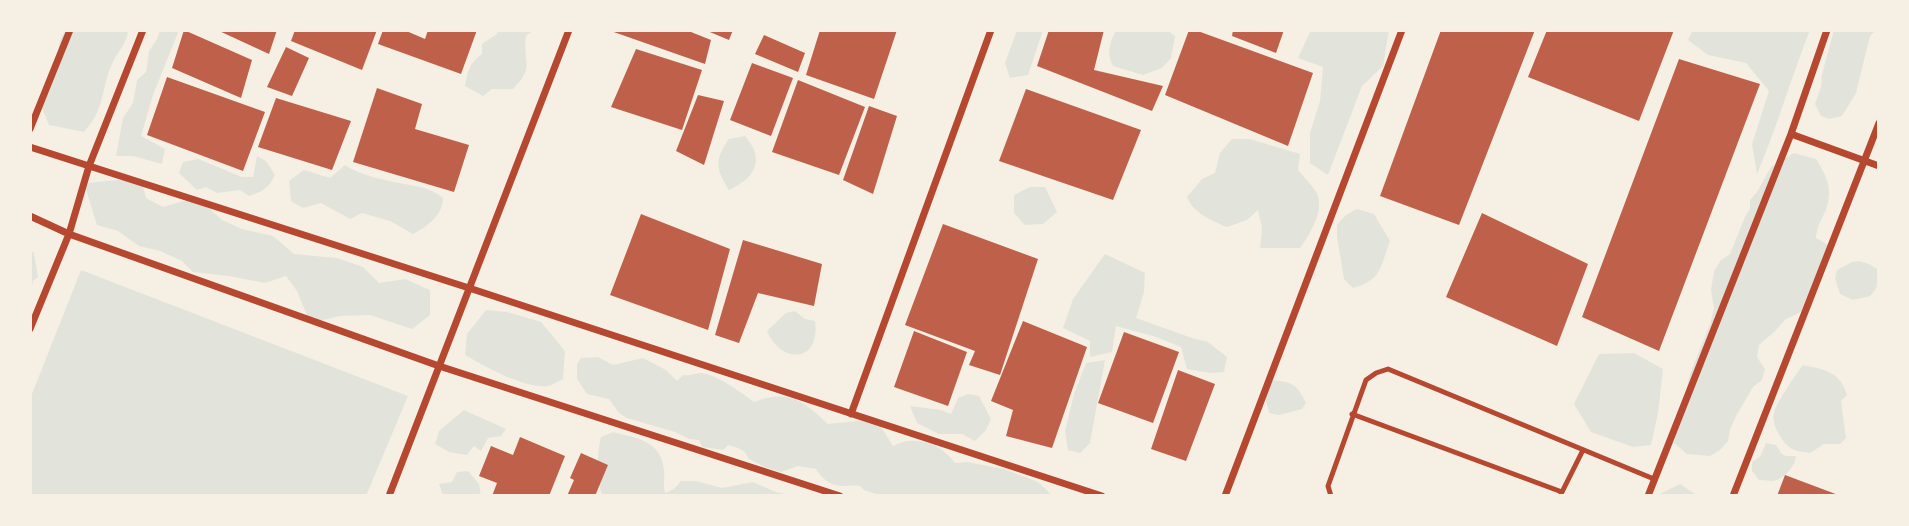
<!DOCTYPE html>
<style>
body{margin:0}
#map{position:relative;width:1909px;height:526px;overflow:hidden;background:#f6efe4;font-family:Raleway,sans-serif}
canvas{display:block}
.frame{position:absolute;inset:0;border:32px solid #f6efe4;pointer-events:none}
</style>
<div id="map">
<canvas width="1909" height="526"></canvas>
<div class="frame"></div>
</div>
<script>
const g = document.querySelector('canvas').getContext('2d');
g.lineJoin = 'round';
function fillPath(path, color) {
  g.fillStyle = color;
  g.fill(path, 'evenodd');
}
function stroke(path, color, width, dash) {
  g.strokeStyle = color;
  g.lineWidth = width;
  g.lineCap = dash ? 'butt' : 'round';
  g.setLineDash(dash || []);
  g.stroke(path);
}
fillPath(new Path2D(`
 M66,30H128C127,43 120,49 114,60C100,87 107,107 84,132L49,125L42,108C48,94 55,80 59,66C64,50 52,50 66,30Z
 M160,30H179L153,95L141,136L165,149L162,164L133,156H116L123,118L133,103L137,80L146,72L149,51L157,39Z
 M495,30H534L526,36C522,62 536,66 513,89H492L483,96L465,86C467,72 470,62 482,54V44L498,33Z
 M1017,30H1043L1028,75L1010,78L1005,63Z
 M1116,30H1167L1175,36L1171,58L1162,68L1143,75L1113,66C1106,53 1110,42 1116,30Z
 M1311,30H1389L1383,66L1362,86L1328,175L1310,163V133L1320,101L1323,67L1298,58Z
 M1693,30H1810C1791,78 1777,127 1757,174L1752,144L1769,91L1746,63L1708,55L1688,40Z
 M1834,30H1876L1870,36L1856,93L1842,116L1829,119L1821,116L1815,104L1821,87L1822,74Z
 M745,136C766,160 755,178 729,190C716,169 714,160 729,139Z
 M1232,139H1250L1300,154L1298,170C1304,177 1311,184 1316,192C1326,208 1310,234 1300,248H1260L1262,228L1258,210L1247,220L1227,227C1211,220 1194,214 1187,197L1202,179L1215,173L1220,153Z
 M1794,153L1816,159C1827,176 1834,191 1825,212C1820,223 1817,225 1816,238L1832,247L1810,303L1799,313L1786,319L1774,332L1759,345L1757,357L1765,369L1762,380L1753,387L1736,416L1730,430L1728,441L1720,450L1710,456L1687,454L1674,443L1690,374L1710,324L1714,308L1711,290L1714,271L1721,260L1730,254L1745,217L1750,209V200L1757,192L1771,167Z
 M257,156L266,161L275,175C269,188 262,192 249,196L240,190L217,193L206,187L197,190L179,173L183,162L198,159L242,177H253Z
 M345,165C358,174 379,179 394,182C412,186 429,186 443,198C443,215 428,226 413,234L390,221L362,213L350,219L321,203L303,208L291,201L289,181L304,170L330,178Z
 M141,178L146,198L163,207L197,197L222,220L242,229L273,236L294,254L337,258L363,267L379,283L405,279L430,290V315L412,329L370,315L340,316L310,323L297,291L286,276L265,283L229,276L193,272L182,261L160,251L139,246L118,231L97,225L84,183Z
 M1030,187H1045L1057,212L1043,224L1025,225L1014,213V195Z
 M1357,209L1374,214L1390,241C1380,267 1382,280 1353,288L1344,279L1337,237V225L1346,215Z
 M30,250L34,253L38,277L33,281L30,297Z
 M1105,254L1145,273L1144,292L1136,318L1192,338L1208,342L1227,357L1224,372L1211,373L1187,369L1181,347L1156,337L1116,326L1112,352L1090,357V341L1063,328L1073,299Z
 M1859,261L1869,264L1877,269C1881,280 1878,288 1870,296L1853,300L1840,294L1835,278L1837,270L1852,262Z
 M81,270L408,396L366,496H30V399Z
 M486,310L507,312L541,322L565,351L563,379C558,381 552,386 547,386C525,389 484,366 465,355L467,334Z
 M795,311L805,319L815,321C821,363 781,365 767,331L786,313Z
 M1634,353L1663,369L1658,413L1651,445L1633,447L1591,432L1574,404L1599,354Z
 M598,357L613,365L643,358L666,370L677,381L683,375C690,376 692,374 699,373C714,372 742,393 754,402C789,389 802,400 828,424L876,419L893,446C914,434 942,444 955,463L967,462L1004,469L1038,482L1053,496H882L864,490L860,486C853,485 848,486 841,486C831,486 820,477 816,469L798,466L781,472L764,467L748,458L745,452L738,448L728,445L723,450L702,447L699,440L689,439L675,432L627,418L619,413L609,399L587,394L577,379V364L581,358Z
 M1105,360L1090,443L1080,453L1068,450L1065,431L1074,394L1086,363Z
 M1803,365C1825,370 1840,371 1847,395L1841,401L1846,438L1840,444H1824L1810,453C1803,452 1794,451 1789,447C1780,439 1771,423 1774,412C1776,404 1797,372 1803,365Z
 M1269,380C1291,382 1296,382 1306,403L1302,409L1279,415L1269,413L1264,393Z
 M968,394L979,396L991,419L986,430L975,441L962,434H939L917,423L910,406L941,410L951,414L958,398Z
 M464,410L506,429L501,436L488,438L481,451L474,446L467,455L449,452L435,444L439,431Z
 M613,432C636,438 661,440 664,470C665,478 663,484 665,493L674,489L681,481H696L722,488L753,482L776,492L795,496H642L641,494L634,496H603C596,484 597,451 601,437Z
 M1766,443L1776,445L1782,454L1786,456H1796C1795,466 1784,480 1772,481C1768,481 1763,480 1759,480L1752,471V462L1760,457Z
 M468,471L479,484L481,496H443L439,484L452,482L457,472Z
 M1680,484L1698,496H1656Z`), '#e2e4dc');
fillPath(new Path2D(`
 M184,30L252,60L241,98L172,68Z
 M217,30H277L269,54Z
 M295,30H377L362,70L291,41Z
 M383,30H404L425,39L428,30H477L461,74L378,44Z
 M608,30H686L711,40L705,64Z
 M705,30H733L729,40Z
 M820,30H897L874,99L806,75Z
 M1049,30H1104L1094,70L1163,86L1152,111L1037,66Z
 M1189,30H1195L1313,73L1288,146L1165,95Z
 M1233,30H1284L1276,53L1232,36Z
 M1441,30H1535L1459,225L1380,196Z
 M1547,30H1674L1639,121L1528,77Z
 M764,35L805,53L798,72L755,54Z
 M286,47L309,58L292,96L267,87Z
 M636,49L702,70L682,130L611,107Z
 M1679,59L1760,84L1659,351L1582,317Z
 M752,63L793,78L771,136L730,120Z
 M167,77L265,112L243,171L147,135Z
 M798,80L865,107L839,175L772,152Z
 M377,88L422,104L415,129L469,145L454,192L353,162Z
 M1026,89L1141,130L1113,200L999,161Z
 M698,95L724,101L704,165L676,151Z
 M276,98L351,121L332,170L258,147Z
 M869,106L897,116L873,194L843,180Z
 M1482,213L1588,264L1557,346L1446,297Z
 M641,214L730,249L708,330L610,295Z
 M943,224L1038,259L1000,375L969,365L975,351L905,325Z
 M743,240L822,264L814,306L758,293L739,343L715,335Z
 M1023,321L1087,347L1052,448L1006,436L1013,410L991,401Z
 M914,331L967,352L948,406L894,387Z
 M1124,332L1179,352L1153,423L1098,403Z
 M1178,370L1215,384L1186,461L1151,449Z
 M520,437L565,456L549,496H492L497,483L479,476L491,446L513,455Z
 M581,453L608,465L595,496H567L574,480L570,478Z
 M1785,475L1841,496H1777Z`), '#bf614a');
stroke(new Path2D(`
 M1352,414L1562,492L1560,496
 M1562,492L1583,450
 M1331,496L1328,486L1366,380L1376,373L1388,369L1654,479`), '#b5482f', 5);
stroke(new Path2D(`
 M30,129L70,30
 M1791,134L1879,166
 M30,147L469,288L1102,496
 M30,216L69,234L439,366L840,496
 M30,329L69,234L89,166L143,30
 M851,414L991,30
 M389,496L569,30
 M1225,496L1402,30
 M1648,496L1791,134L1827,30
 M1733,496L1879,123`), '#b5482f', 7);
</script>
